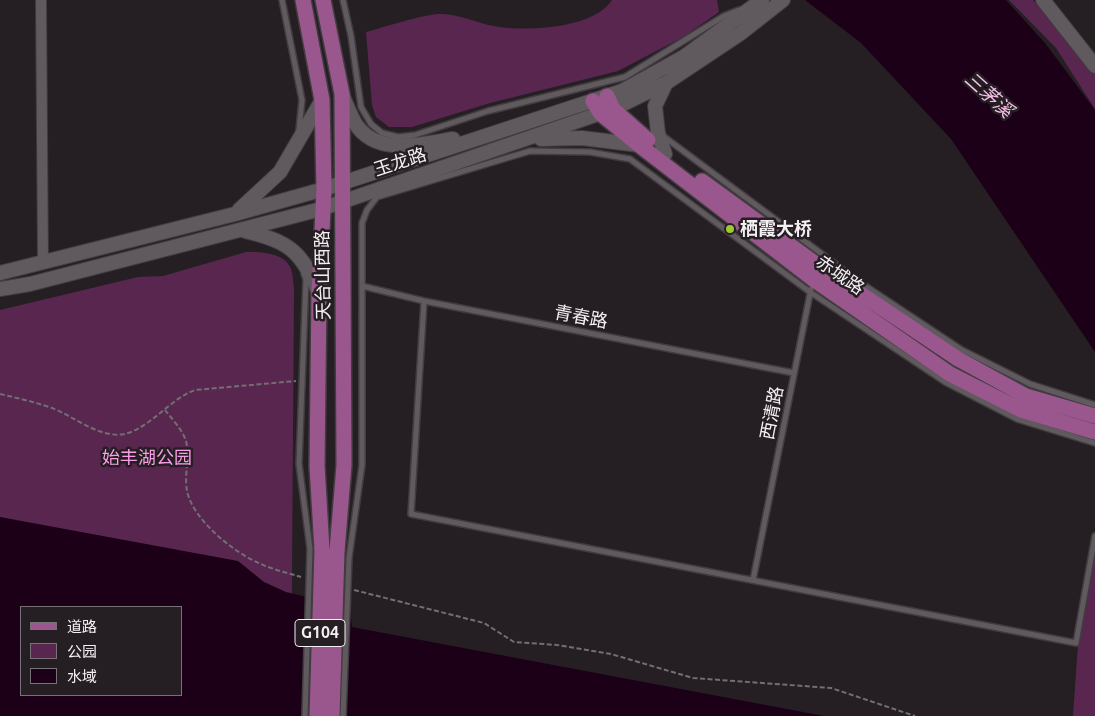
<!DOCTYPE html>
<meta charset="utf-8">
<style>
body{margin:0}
#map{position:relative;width:1095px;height:716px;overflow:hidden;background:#251f23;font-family:Ubuntu,"Noto Sans SC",sans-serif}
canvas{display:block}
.legend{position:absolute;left:20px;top:606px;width:162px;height:90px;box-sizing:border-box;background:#251f23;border:1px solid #777276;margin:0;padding:6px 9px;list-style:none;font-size:15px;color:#f3eff2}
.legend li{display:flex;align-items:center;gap:10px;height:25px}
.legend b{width:25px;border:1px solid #777276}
</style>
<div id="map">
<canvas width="1095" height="716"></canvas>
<ul class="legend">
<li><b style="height:6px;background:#99578d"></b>道路</li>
<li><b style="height:14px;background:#592650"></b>公园</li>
<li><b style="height:14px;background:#1b0017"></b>水域</li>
</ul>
</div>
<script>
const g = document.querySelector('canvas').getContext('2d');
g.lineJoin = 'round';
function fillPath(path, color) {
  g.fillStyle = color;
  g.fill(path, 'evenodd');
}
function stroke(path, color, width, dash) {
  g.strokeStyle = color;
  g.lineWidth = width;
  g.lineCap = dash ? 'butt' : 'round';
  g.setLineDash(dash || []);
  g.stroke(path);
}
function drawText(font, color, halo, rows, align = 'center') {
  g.font = font + ' Ubuntu,"Noto Sans SC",sans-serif';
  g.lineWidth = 5;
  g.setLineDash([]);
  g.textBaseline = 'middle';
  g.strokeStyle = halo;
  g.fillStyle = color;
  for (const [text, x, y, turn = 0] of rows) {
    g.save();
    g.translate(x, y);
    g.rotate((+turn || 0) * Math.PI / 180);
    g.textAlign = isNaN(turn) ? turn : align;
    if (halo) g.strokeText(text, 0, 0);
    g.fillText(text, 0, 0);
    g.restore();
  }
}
fillPath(new Path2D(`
 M612,0H717L719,12L683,37L618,71L490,103L412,127H389L376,117L372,105L366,32C389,26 413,17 437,14C456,13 474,22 493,26C524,32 594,29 612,0Z
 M1009,0H1033L1095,68V109L1056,48Z
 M246,252C260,252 285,252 291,269C293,274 293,282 294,288L291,716H0V310L138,277L163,276ZM21,607H181V695H21Z
 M1095,552V716H1073L1078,644Z`), '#592650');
fillPath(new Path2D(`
 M805,0H1006L1045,43L1095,110V352L951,139L861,43Z
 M0,517L238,561L264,582L286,592L350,607L352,627L824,716H0ZM21,607H181V695H21Z`), '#1b0017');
const lane = new Path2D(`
 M282,0L302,100L299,130
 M343,0L351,36L361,107L371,124L382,133L398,137L415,135L488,111L625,77L724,16L739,10
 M663,136L861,283L962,350L1030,384L1095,405
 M304,274L306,279L299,464L310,549
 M362,286L424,301L794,373
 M424,301L411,514L1076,643L1095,536
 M349,558L362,465V223L367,210L377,197L530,151L590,152L630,159L810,292L945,382L1017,419L1095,443
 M753,580L811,289`);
const street = new Path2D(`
 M41,0L43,263`);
const secondary = new Path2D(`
 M1043,0L1095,66
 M342,94C346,104 350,114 355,123C376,157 422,144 453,139
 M541,139L582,138L639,145
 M665,154L658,133L655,106L666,83
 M239,210L280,172L322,100
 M245,231C289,242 301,250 319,293
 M0,273L235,214L324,189L622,91L685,56L762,0
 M0,289L30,284L321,209L613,109L666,83L741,33L783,0`);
const primary = new Path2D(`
 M303,0L322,100L324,189L319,293L317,466L322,550
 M323,0L342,94L344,465L337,551
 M607,96L613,109L648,140
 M593,101L601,114L639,145L813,279L950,374L1021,410L1095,432
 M702,181L816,264L958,359L1026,396L1095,416`);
stroke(lane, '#403c3f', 8);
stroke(street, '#403c3f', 12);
stroke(secondary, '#403c3f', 16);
stroke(primary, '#403c3f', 18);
stroke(new Path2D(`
 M0,394C17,398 35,402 52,408C76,417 104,443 131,432C155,422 171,399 195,390L296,381
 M165,410C172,419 182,429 186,441C190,456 184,475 187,491C193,520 234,553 261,564C274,570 288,573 301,577
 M354,590L484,623L514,642L557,645L611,654L693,678L831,688L915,716`), '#736e72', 2, [5, 2.5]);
stroke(lane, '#605a5e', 5);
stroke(street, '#605a5e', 10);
stroke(secondary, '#605a5e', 14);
stroke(primary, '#99578d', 15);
const laneBridge = new Path2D(`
 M305,716L310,549
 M343,716L349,558`);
const primaryBridge = new Path2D(`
 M317,716L322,550
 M332,716L337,551`);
stroke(laneBridge, '#403c3f', 8, []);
stroke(primaryBridge, '#403c3f', 18, []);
stroke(laneBridge, '#605a5e', 5);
stroke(primaryBridge, '#99578d', 15);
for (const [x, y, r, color] of [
 [730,229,5,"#9eca2e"]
]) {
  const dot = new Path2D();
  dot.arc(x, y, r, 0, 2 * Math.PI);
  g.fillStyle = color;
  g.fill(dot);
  stroke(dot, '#251f23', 2);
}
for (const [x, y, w] of [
 [320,633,50]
]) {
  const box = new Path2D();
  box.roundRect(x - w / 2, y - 13.5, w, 27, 4);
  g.fillStyle = '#251f23';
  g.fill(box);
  stroke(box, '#f3eff2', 1);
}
drawText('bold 16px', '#f3eff2', null, [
 ["G104",320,633]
]);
drawText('18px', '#f3eff2', '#251f23', [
 ["玉龙路",400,162,-18],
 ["天台山西路",323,275,-91],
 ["赤城路",840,275,35],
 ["青春路",581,317,11],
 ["西清路",772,413,-79]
]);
drawText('bold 18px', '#f3eff2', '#251f23', [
 ["栖霞大桥",740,229]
], 'left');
drawText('18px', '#fa9de7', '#251f23', [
 ["始丰湖公园",147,458]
]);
drawText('italic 19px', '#f5bde8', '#251f23', [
 ["三茅溪",989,95,42]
]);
</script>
